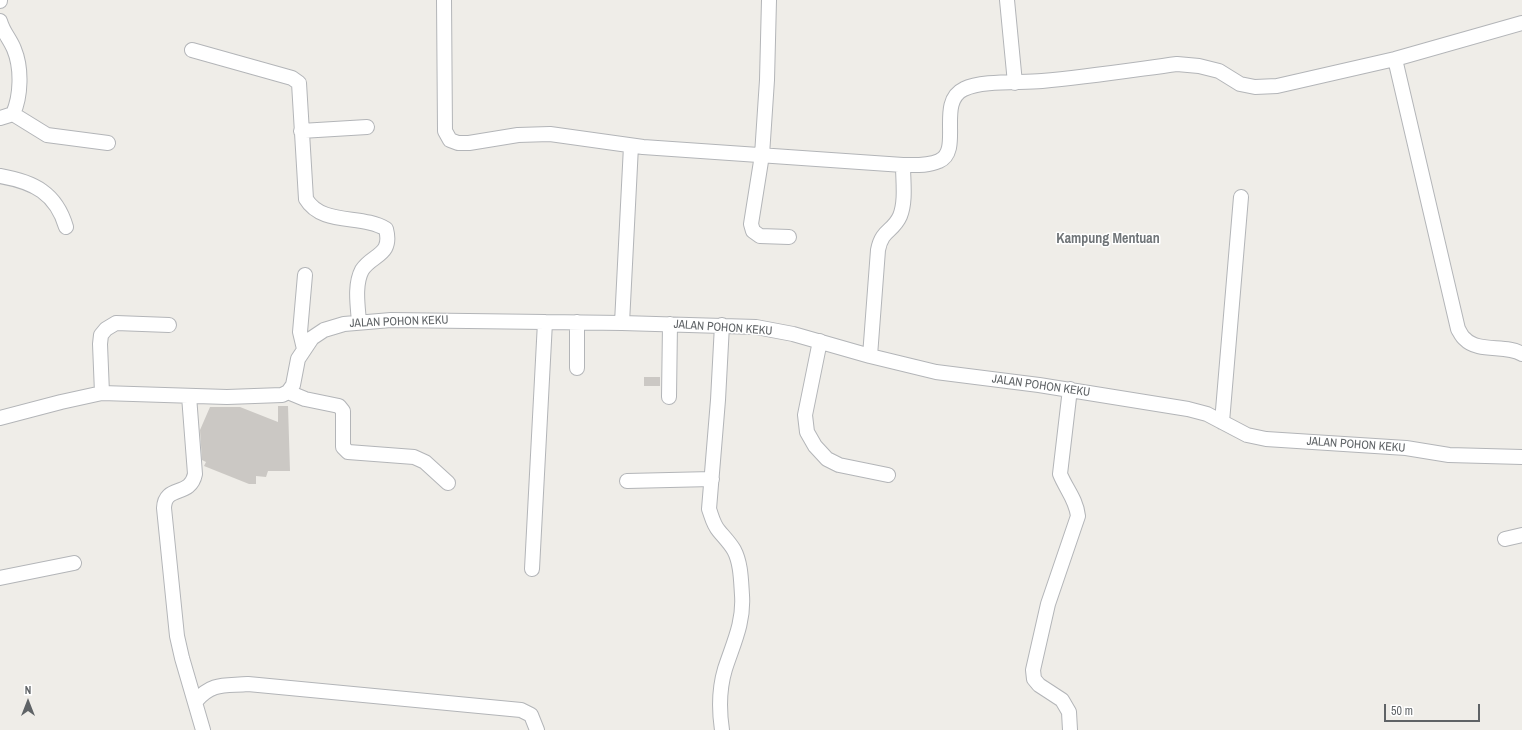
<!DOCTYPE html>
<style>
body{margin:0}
#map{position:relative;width:1522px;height:730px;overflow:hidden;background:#efede8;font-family:"Archivo Narrow",sans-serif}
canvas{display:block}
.north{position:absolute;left:8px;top:682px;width:40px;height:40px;-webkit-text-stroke:3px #fff;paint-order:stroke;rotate:0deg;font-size:11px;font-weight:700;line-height:16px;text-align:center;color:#5f6366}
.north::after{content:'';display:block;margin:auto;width:14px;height:18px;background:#5f6366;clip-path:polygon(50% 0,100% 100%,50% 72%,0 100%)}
.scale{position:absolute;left:1384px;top:704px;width:96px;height:18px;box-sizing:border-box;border:2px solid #5f6366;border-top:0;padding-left:5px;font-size:12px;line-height:14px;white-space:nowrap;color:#5f6366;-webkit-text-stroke:3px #fff;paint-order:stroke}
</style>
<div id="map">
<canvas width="1522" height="730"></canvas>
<div class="north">N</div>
<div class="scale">50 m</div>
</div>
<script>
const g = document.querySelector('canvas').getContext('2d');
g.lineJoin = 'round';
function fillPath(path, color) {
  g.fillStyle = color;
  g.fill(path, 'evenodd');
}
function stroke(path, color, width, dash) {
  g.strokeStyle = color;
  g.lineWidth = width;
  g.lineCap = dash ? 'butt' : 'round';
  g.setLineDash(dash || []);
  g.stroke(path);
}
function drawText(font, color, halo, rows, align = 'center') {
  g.font = font + ' "Archivo Narrow",sans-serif';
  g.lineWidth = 3;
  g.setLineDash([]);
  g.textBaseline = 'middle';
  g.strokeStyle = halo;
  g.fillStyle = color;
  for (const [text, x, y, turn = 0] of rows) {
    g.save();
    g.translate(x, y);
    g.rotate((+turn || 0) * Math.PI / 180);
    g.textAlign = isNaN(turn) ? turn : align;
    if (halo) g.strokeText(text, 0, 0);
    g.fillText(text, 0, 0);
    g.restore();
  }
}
fillPath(new Path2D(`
 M644,377H660V386H644Z
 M278,406H288L290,471H268L266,477L256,476V484H249L204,466L206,462L202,460L200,430L210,407H240L278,422Z`), '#cbc8c4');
const minor = new Path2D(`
 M444,0L445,131L450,140L458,143H469L518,135L550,134L643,147L903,165C915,165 928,166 939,161C963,151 936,102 964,89C982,80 1020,83 1042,81C1087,77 1132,70 1177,64L1199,66L1219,71L1240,84L1255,87L1277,86L1395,59L1522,23
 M769,0L767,80L762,155L751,224L753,231L760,236L789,237
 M1007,0L1015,83
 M0,1V0
 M0,21C3,32 10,39 14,49C22,68 21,96 13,114L0,118
 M192,50L292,78L299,83L306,199C322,226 362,214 386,229C393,256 372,254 362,270C354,285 358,307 359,322
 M1395,59L1458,329C1460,332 1462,337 1465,339C1478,353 1507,344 1522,354
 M13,114L47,135L108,143
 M301,131L367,127
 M0,176C34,182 56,193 66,227
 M622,323L631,146
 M722,325L718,400L709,509C712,517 713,524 719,531C724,537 730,543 734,550C741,563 741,581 742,595C744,623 733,644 725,669C719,689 719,710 722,730
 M820,341L805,415L807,432L815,446L827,459L839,465L888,475
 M304,349L300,332L305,275
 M870,356L878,250C882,229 893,232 900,216C906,201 903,181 903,165
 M577,368V322
 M1070,389L1060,474C1066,489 1076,499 1078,516L1048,604L1033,670L1034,679L1039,685L1062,700L1069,712L1070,730
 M288,392L305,399L339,406L343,411V447L348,452L414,457L425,462L448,483
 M102,393L100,344L101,335L106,329L116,323L169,325
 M189,396L195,474C190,498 165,484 164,508L177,636L182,658L203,730
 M669,397L670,324
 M0,418L61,402L102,393L227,397L282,395L288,392L293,385L298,359L312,338L324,330L344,324L391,320L622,323L756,327L793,334L870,356L936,372L1039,385L1188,409L1207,414L1247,435L1266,439L1406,448L1449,455L1522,457
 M1222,422L1241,197
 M627,481L712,479
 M1505,539L1522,535
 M532,569L545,322
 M0,578L74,563
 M196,701C212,682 225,686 248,684L521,710L531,715L537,730`);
stroke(minor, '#b3b5b8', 16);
stroke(minor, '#fff', 14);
drawText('12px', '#5f6366', '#fff', [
 ["JALAN POHON KEKU",399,322,-2],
 ["JALAN POHON KEKU",723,328,4],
 ["JALAN POHON KEKU",1041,386,8],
 ["JALAN POHON KEKU",1356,445,4]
]);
drawText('bold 14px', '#707578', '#fff', [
 ["Kampung Mentuan",1108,239]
]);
</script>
